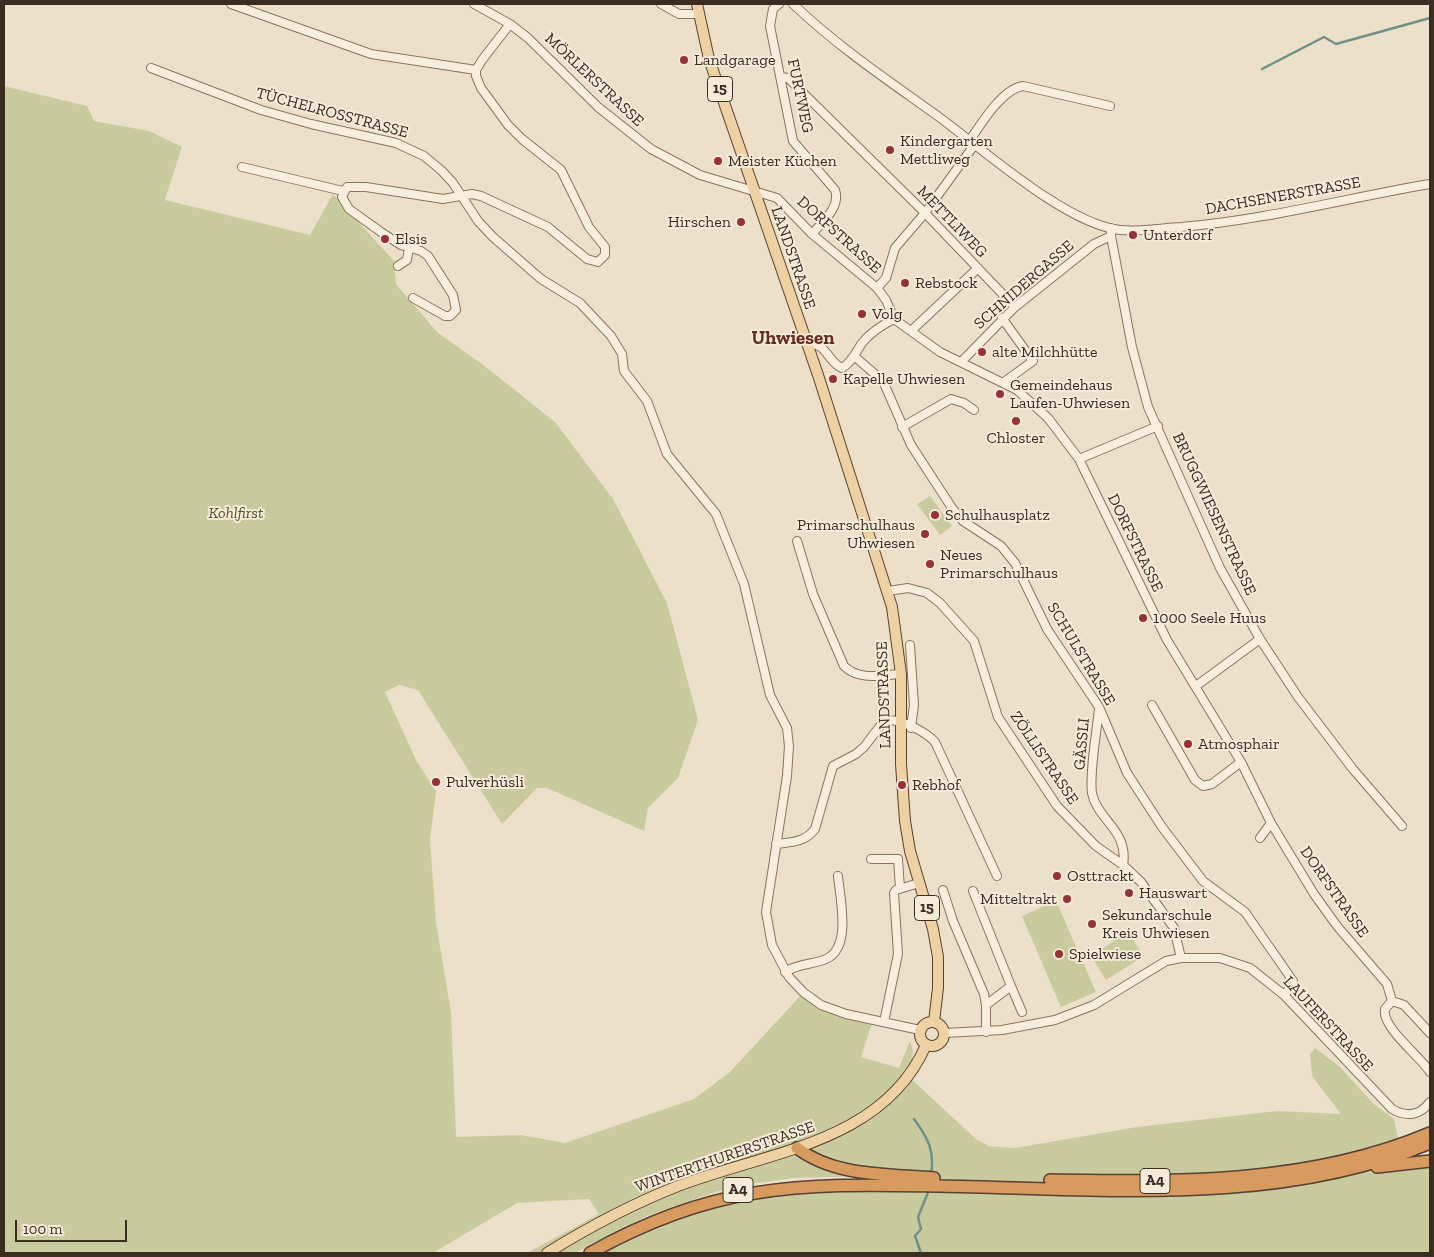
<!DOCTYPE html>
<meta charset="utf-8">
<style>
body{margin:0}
#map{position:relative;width:1434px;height:1257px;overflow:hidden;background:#ede0ca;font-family:"Zilla Slab",serif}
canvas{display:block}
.frame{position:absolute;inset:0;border:5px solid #3b2c21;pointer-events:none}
.scale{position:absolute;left:15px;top:1220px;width:112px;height:22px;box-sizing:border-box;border:2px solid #3b2c21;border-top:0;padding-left:6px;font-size:15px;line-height:18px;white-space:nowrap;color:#3b2c21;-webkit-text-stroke:4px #f5ebd9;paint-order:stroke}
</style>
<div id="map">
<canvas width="1434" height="1257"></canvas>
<div class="frame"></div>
<div class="scale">100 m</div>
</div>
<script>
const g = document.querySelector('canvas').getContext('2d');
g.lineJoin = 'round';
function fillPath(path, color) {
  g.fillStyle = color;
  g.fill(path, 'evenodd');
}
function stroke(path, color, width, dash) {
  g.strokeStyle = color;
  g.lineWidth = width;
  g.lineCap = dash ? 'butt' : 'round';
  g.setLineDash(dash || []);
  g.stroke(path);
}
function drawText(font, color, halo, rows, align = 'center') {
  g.font = font + ' "Zilla Slab",serif';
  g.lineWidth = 4;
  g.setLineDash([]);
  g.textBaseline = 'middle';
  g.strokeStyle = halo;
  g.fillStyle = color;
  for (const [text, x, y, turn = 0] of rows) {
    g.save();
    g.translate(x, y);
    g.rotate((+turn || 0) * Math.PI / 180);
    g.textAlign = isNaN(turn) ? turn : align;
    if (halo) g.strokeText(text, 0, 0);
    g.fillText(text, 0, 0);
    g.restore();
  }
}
fillPath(new Path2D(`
 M4,86L87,106L94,121L149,131L182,147L165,200L310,235L333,194L394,261L396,284L437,332L486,367L555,422L613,499L667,603L698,720L678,778L648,808L644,831L547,788H537L502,824L418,690L399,685L385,692L416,760L436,791L430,840L436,922L451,1012L456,1137L521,1135L565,1143L694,1099L730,1072L801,995L830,1012L872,1023L861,1057L899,1068L910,1041L913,1052L909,1077L977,1140L989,1146L1015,1148L1137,1127L1277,1111L1341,1114L1312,1076L1310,1054L1315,1048L1339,1066L1374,1104L1394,1119L1403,1163L1430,1161V1253H594C634,1235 675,1216 719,1205C768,1194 817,1192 867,1190L868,1176L793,1178L744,1185L718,1191L647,1216L575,1253H527L599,1214L589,1199L517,1203L433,1253H4Z
 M930,496L952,526L940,535L917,504Z
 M1056,901L1096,992L1061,1007L1022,916Z
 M1128,932L1144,956L1106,980L1091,956Z`), '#c9cb9e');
stroke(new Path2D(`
 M1262,69L1324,37L1336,44L1430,18
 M914,1119C928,1138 935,1151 931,1175
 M921,1253L915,1236L921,1229L918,1217L929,1190`), '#719086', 2.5);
const minor = new Path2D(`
 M231,4L371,54L476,70
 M474,4L510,24L528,38L598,107L651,149L700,175L777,198L812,234L877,288L886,300L894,319L940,352L1017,390L1048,418L1079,459L1167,640L1241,762L1271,823L1314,894L1337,926L1387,984L1392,1001
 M661,4L679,14H698
 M779,4L773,9L770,26L793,141L835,190C841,207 823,221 812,234
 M793,4C838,47 889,81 939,117C984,150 1066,224 1120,230C1140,232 1161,228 1181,227C1265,220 1347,198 1430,184
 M151,68L261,110L311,124L396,143L424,156L442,171L453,183L478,221L493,237L541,279L580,303L611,336L622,354L624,371L647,401L667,454L716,514L744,584L770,695L787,728L789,746L787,776L766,912L772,945L789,977L803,992L821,1005L846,1014L920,1030
 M781,77L788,78L925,213L1015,307
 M970,140C981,124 1002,89 1023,86L1110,106
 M242,167L343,191
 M1111,228V236L1132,347L1148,407L1220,568L1260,639L1298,697L1352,768L1402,826
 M398,266L407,260L409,247
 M877,288L886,278L895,248L925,213L975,144
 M413,298L445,316H450L456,310L453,295L428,256L421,251L401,245L381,232L349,209L342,197L347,187H366L443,199L472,194L481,196L548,227L587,259L598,262L605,255V247L589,227L561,170L522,139L508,125L481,88L476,76V70L482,60L510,24
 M1002,318L1033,361L1004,382
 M911,331L978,268
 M807,345C826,340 828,363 842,368C852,362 856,352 862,343C870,333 882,325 894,319
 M854,356L883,381L911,445L952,508L963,521L1001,546L1015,563L1047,629L1099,707L1127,773L1162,827L1203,881L1245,912L1293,981L1292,986L1284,995
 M961,362L1015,307L1094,244L1111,236
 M902,427L951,399L964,403L974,410
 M1079,459L1158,426
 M797,541L813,594L844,666C859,681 882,675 901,674
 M888,591L908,588L927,593L940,603L974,641L998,717L1057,806L1096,846L1123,865L1141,882L1174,928L1181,958
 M910,645L914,705L911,728
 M1196,686L1260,639
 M1152,705L1195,780L1203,786L1212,784L1241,762
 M1099,709C1097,730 1089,774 1092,793C1097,820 1129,830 1123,865
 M1260,838L1271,823
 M776,844C793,842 805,842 815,829L833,766L856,754L864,747L884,721C897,717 925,731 935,742L997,876
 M871,859H898L900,888
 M943,890L953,921L984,994L986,1005V1032
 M973,891L1011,986L986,1005
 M785,972C799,963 812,965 826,959C852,948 840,898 838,876
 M1011,986L1022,1012
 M884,1022L898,954L894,893L896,890L919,883
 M944,1033L1002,1030L1055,1020L1094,1005L1166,961L1181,958H1220L1250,968L1284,995L1392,1109C1406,1117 1420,1116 1430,1102
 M1430,1033L1404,1005L1392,1001L1385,1009C1381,1027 1420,1056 1430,1072`);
const major = new Path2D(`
 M697,4L709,59L818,375L892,607L901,674V764L905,821L910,851L933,929L938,957V988L934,1022
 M920 1034a12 12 0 1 1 24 0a12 12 0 1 1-24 0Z
 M547,1253C589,1227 632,1204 678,1186C766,1152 884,1143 926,1045`);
const highway = new Path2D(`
 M797,1148C835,1177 888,1174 934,1178
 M1377,1167L1430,1161
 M1050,1180C1178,1182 1310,1184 1430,1133
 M590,1253C640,1225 698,1202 755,1193C816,1183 878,1185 940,1186C1101,1189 1278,1207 1430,1143`);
stroke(minor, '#89735f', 10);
stroke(major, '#584132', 12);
stroke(highway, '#584132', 14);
stroke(minor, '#f8eedd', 8);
stroke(major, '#eed2a4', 10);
stroke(highway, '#d79b60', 11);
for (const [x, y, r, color] of [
 [684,60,5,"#963138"],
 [890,150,5,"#963138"],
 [718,161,5,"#963138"],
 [741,222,5,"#963138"],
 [1133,235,5,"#963138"],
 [385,239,5,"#963138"],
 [905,283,5,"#963138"],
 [862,314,5,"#963138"],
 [982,352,5,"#963138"],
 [833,379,5,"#963138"],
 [1000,394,5,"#963138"],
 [1016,421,5,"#963138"],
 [935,515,5,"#963138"],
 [925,534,5,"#963138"],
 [930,564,5,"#963138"],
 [1143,618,5,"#963138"],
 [1188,744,5,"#963138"],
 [436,782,5,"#963138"],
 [902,785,5,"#963138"],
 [1057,876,5,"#963138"],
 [1129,893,5,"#963138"],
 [1067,899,5,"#963138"],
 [1092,924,5,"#963138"],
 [1059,954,5,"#963138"]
]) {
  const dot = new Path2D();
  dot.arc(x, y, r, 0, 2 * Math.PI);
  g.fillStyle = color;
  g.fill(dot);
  stroke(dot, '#f5ebd9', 2);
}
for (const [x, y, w] of [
 [720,89,25],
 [927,908,25],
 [1155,1181,30],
 [738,1190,30]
]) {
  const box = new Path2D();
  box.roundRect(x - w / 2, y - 12.5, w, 25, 4);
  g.fillStyle = '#f5ebd9';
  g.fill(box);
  stroke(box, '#3b2c21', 1);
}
drawText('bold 15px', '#3b2c21', null, [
 ["15",720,89],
 ["15",927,908],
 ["A4",1155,1181],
 ["A4",738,1190]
]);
drawText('16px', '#3b2c21', '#f5ebd9', [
 ["Landgarage",694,60],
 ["Kindergarten",900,141],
 ["Mettliweg",900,159],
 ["Meister Küchen",728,161],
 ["Hirschen",731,222,"right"],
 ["Unterdorf",1143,235],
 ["Elsis",395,239],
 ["Rebstock",915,283],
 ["Volg",872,314],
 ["alte Milchhütte",992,352],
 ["Kapelle Uhwiesen",843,379],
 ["Gemeindehaus",1010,385],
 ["Laufen-Uhwiesen",1010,403],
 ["Chloster",1016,438,"center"],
 ["Schulhausplatz",945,515],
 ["Primarschulhaus",915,525,"right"],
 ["Uhwiesen",915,543,"right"],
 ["Neues",940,555],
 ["Primarschulhaus",940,573],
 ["1000 Seele Huus",1153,618],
 ["Atmosphair",1198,744],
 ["Pulverhüsli",446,782],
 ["Rebhof",912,785],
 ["Osttrackt",1067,876],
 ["Hauswart",1139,893],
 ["Mitteltrakt",1057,899,"right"],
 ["Sekundarschule",1102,915],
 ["Kreis Uhwiesen",1102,933],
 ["Spielwiese",1069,954]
], 'left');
drawText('16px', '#3b2c21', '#f5ebd9', [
 ["MÖRLERSTRASSE",594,80,43],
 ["FURTWEG",800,96,78],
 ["TÜCHELROSSTRASSE",332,113,15],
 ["DACHSENERSTRASSE",1283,196,-10],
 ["METTLIWEG",952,222,46],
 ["DORFSTRASSE",839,235,42],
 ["LANDSTRASSE",793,258,71],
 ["SCHNIDERGASSE",1024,285,-41],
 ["BRUGGWIESENSTRASSE",1214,514,65],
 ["DORFSTRASSE",1135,543,64],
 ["SCHULSTRASSE",1081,654,59],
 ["LANDSTRASSE",884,695,-92],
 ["GÄSSLI",1082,744,-85],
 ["ZÖLLISTRASSE",1044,758,56],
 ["DORFSTRASSE",1334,892,55],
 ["LAUFERSTRASSE",1328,1024,47],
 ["WINTERTHURERSTRASSE",725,1157,-19]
]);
drawText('italic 16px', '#4e5629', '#f5ebd9', [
 ["Kohlfirst",236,513]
]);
drawText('bold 19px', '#662c23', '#f5ebd9', [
 ["Uhwiesen",793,339]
]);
</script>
